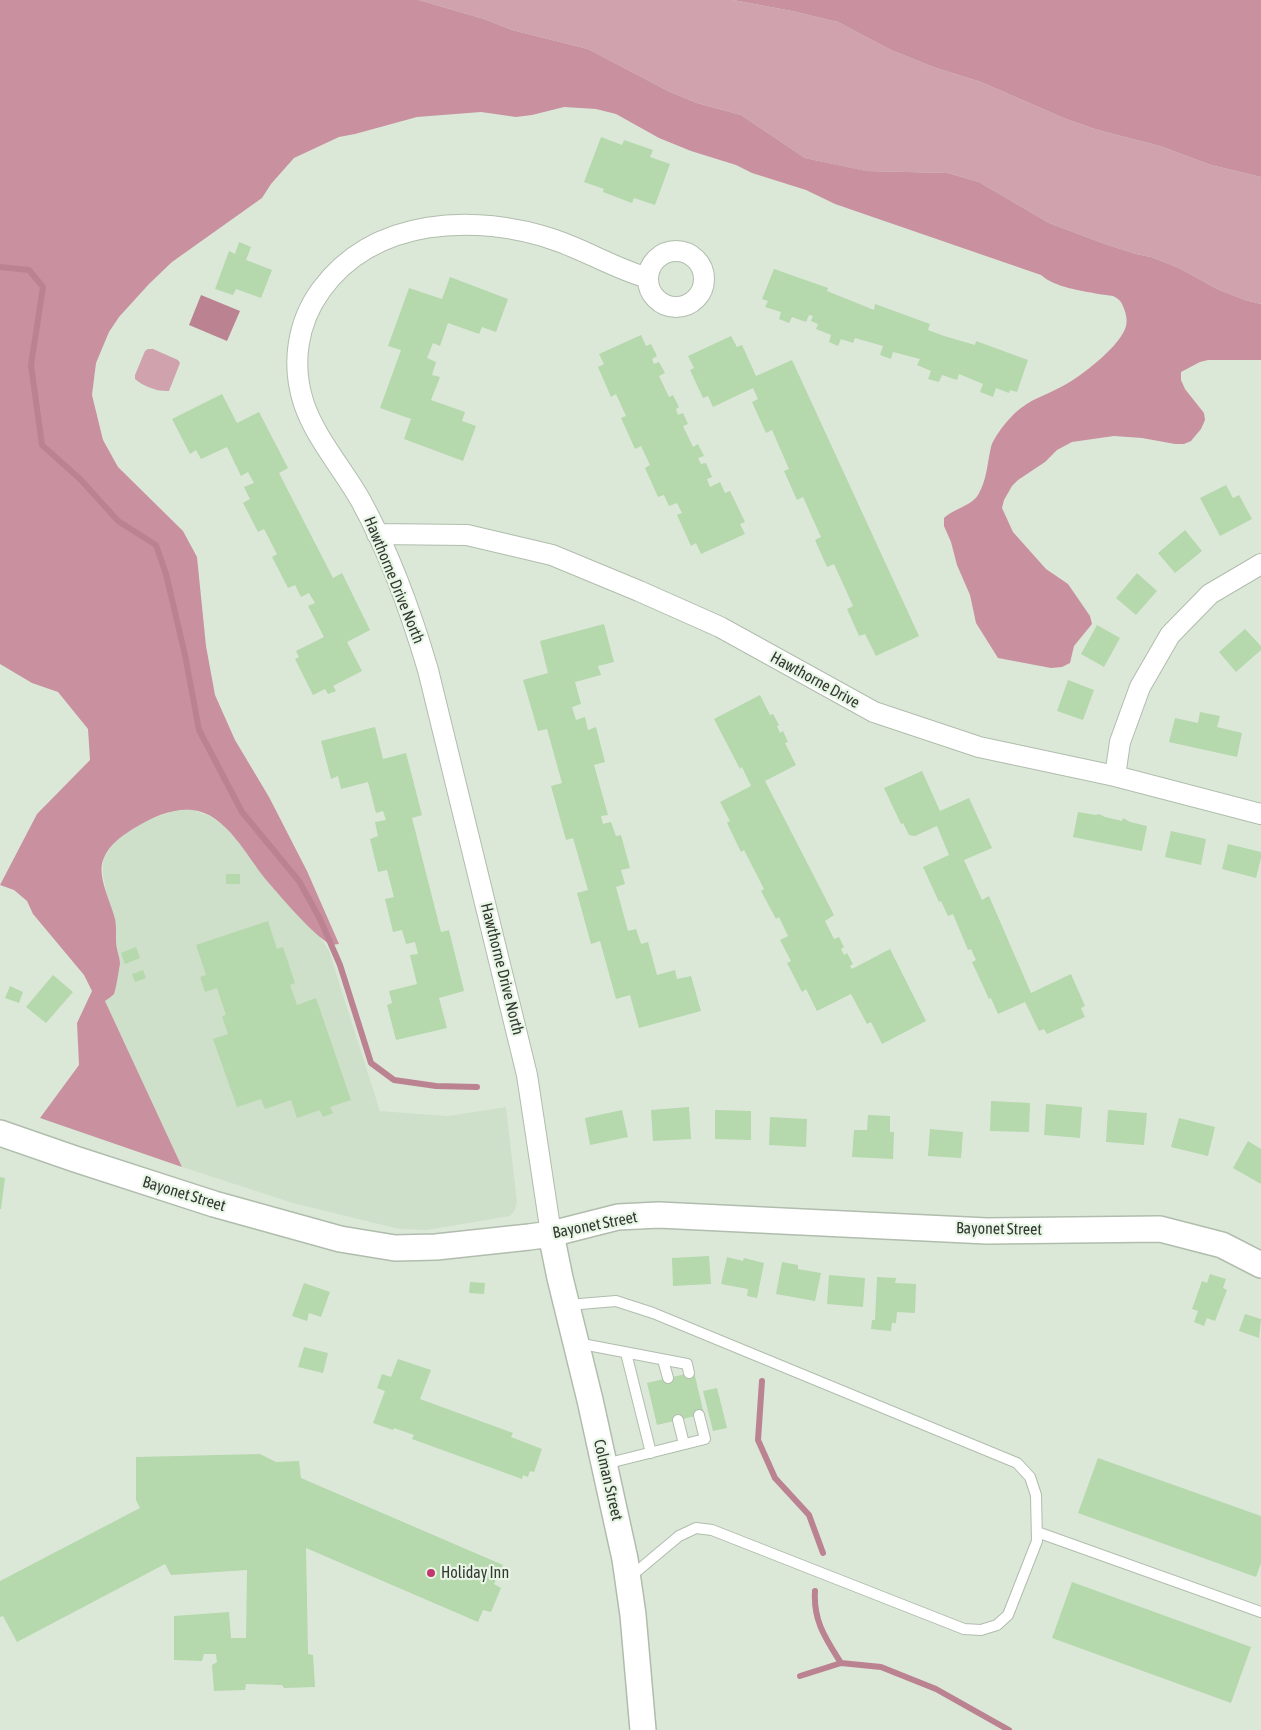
<!DOCTYPE html>
<style>
body{margin:0}
canvas{display:block;background:#dbe8d8}
</style>
<canvas width="1261" height="1730"></canvas>
<script>
const g = document.querySelector('canvas').getContext('2d');
g.lineJoin = 'round';
function fillPath(path, color) {
  g.fillStyle = color;
  g.fill(path, 'evenodd');
}
function stroke(path, color, width, dash) {
  g.strokeStyle = color;
  g.lineWidth = width;
  g.lineCap = dash ? 'butt' : 'round';
  g.setLineDash(dash || []);
  g.stroke(path);
}
function drawText(font, color, halo, rows, align = 'center') {
  g.font = font + ' "Asap Condensed",sans-serif';
  g.lineWidth = 4.5;
  g.setLineDash([]);
  g.textBaseline = 'middle';
  g.strokeStyle = halo;
  g.fillStyle = color;
  for (const [text, x, y, turn = 0] of rows) {
    g.save();
    g.translate(x, y);
    g.rotate((+turn || 0) * Math.PI / 180);
    g.textAlign = isNaN(turn) ? turn : align;
    if (halo) g.strokeText(text, 0, 0);
    g.fillText(text, 0, 0);
    g.restore();
  }
}
fillPath(new Path2D(`
 M177,810H193L209,816L222,824L243,847L267,881L317,933L329,951L380,1111L448,1116L506,1107L517,1202L515,1210L510,1216L427,1230L399,1229L293,1203L182,1167L105,1001L114,993L120,963L117,949L115,920L109,905L103,876V860L111,847L122,835L148,820Z`), '#cee0c9');
fillPath(new Path2D(`
 M419,0H733L792,11L838,22L891,50L936,68L981,82L1066,119L1098,130L1160,146L1211,165L1261,177V304L1245,300L1217,289L1179,268L1151,257L1136,254L1105,244L1049,223L979,182L948,173L865,171L805,158L741,115L697,103L668,91L588,49L512,30L484,19Z
 M148,349H153L178,360L180,363L169,391C158,392 143,386 135,379V375L145,351Z`), '#d0a2ae');
fillPath(new Path2D(`
 M0,0H419L484,19L512,30L588,49L668,91L697,103L741,115L805,158L866,171L948,173L979,182L1049,223L1105,244L1136,254L1151,257L1179,268L1217,289L1245,300L1261,304V360H1208L1200,362L1181,372V380L1185,389L1204,413L1205,420L1201,429L1191,441L1184,444H1175L1142,438L1114,436L1072,442L1057,450L1045,462L1018,480L1012,486L1004,500L1002,508L1013,532L1046,569L1068,584L1090,616L1092,624L1074,646L1070,663L1062,667L1051,668L998,658L976,623L970,595L957,565L951,542L944,526V518C953,509 971,506 978,495C987,480 987,464 991,447C994,436 1011,415 1021,408C1035,397 1052,393 1068,383C1085,373 1121,345 1126,326C1128,319 1125,310 1122,304C1120,300 1117,298 1113,296C1109,295 1103,295 1098,294C1080,290 1056,288 1041,275L835,204L806,190L752,173L736,165L691,151L659,138L616,114L596,109L564,107L532,115L516,117L481,112L417,117L355,134L339,137L294,158L271,184L262,198L172,262L149,284L119,317L109,332L96,363L92,395L103,440L118,467L183,531L197,557L206,646L215,695L235,740L269,797L307,871L339,944L331,945C311,933 283,899 267,881C247,857 226,813 192,810C173,808 153,817 138,826C124,834 109,844 103,860C97,877 111,902 115,919C117,928 115,939 117,949C118,954 120,959 120,964C119,969 116,990 114,994C112,996 108,999 105,1001L182,1167L40,1118L79,1065L77,1023L92,991L84,975L33,914L27,901L14,890L0,885L37,814L90,760L88,729L58,692L32,683L0,664Z
 M733,0H1261V177L1211,165L1160,146L1098,130L1066,119L981,82L936,68L891,50L838,22L792,11Z`), '#c991a0');
fillPath(new Path2D(`
 M201,295L240,311L227,341L189,325Z`), '#bb8392');
stroke(new Path2D(`
 M0,267L29,270L43,287L31,365L42,445L81,480L118,521L156,545L166,574L185,655L199,730L242,812L299,881L320,919L340,965L371,1063L394,1080L436,1086L477,1087
 M762,1381L758,1440L775,1478L809,1515L823,1553
 M815,1591C813,1621 826,1639 841,1663
 M800,1676L841,1663L881,1667L936,1689L1009,1730`), '#bb8392', 6);
fillPath(new Path2D(`
 M601,137L622,145L624,140L653,150L650,157L670,164L655,205L634,198L632,203L603,192L604,189L584,182Z
 M239,242L251,247L246,260L272,270L261,298L236,289L233,295L215,289L229,251L235,254Z
 M774,269L828,288L827,291L874,310L875,304L930,324L928,330L944,336L975,345L976,341L1028,360L1017,392L1010,390L1009,393L996,388L993,397L980,392L983,384L959,374L957,380L942,375L939,382L928,379L931,371L917,365L920,359L893,352L891,359L880,355L883,346L855,338L853,343L841,339L838,346L829,342L831,335L816,329L818,324L811,321L813,316L809,315L806,322L792,317L789,323L779,319L781,312L765,307L768,301L762,299Z
 M450,277L508,299L496,332L482,327L479,334L448,323L440,346L433,343L427,358L436,362L432,375L440,377L431,400L465,412L462,421L476,426L463,461L404,439L411,419L380,408L401,350L388,346L409,288L442,299Z
 M641,335L646,346L651,344L657,356L652,359L654,364L659,362L665,373L659,376L669,397L673,395L679,407L676,409L678,415L683,413L688,424L683,426L693,447L698,444L704,456L698,458L701,464L706,463L712,477L707,479L710,487L720,482L725,493L730,491L745,522L740,524L745,534L701,554L696,543L691,546L677,515L682,513L677,503L669,506L664,495L658,497L645,468L650,465L641,446L635,449L621,418L626,416L616,394L611,397L598,367L604,364L599,354Z
 M731,336L737,347L742,345L756,376L792,360L919,636L876,656L865,634L859,636L847,609L853,606L834,564L827,567L815,540L821,537L803,497L797,500L784,471L789,469L772,430L766,433L752,402L758,399L753,388L713,407L708,396L703,398L690,370L694,368L688,356Z
 M222,394L237,423L259,412L288,468L279,473L333,578L342,573L370,630L347,642L362,671L333,686L336,691L328,694L325,689L313,695L295,659L299,657L296,651L324,637L308,606L315,603L309,593L301,597L295,585L288,588L272,557L277,554L264,529L258,532L243,503L250,499L244,487L254,483L248,472L241,476L227,447L201,459L196,450L190,454L172,419Z
 M1226,485L1233,498L1239,495L1252,519L1220,536L1200,498Z
 M1185,530L1202,551L1175,573L1158,553Z
 M1137,573L1157,591L1136,615L1116,598Z
 M604,624L614,662L598,666L601,675L575,682L581,704L572,707L576,720L585,717L588,730L596,727L605,762L594,765L608,815L601,816L603,824L611,822L616,836L621,835L630,868L621,870L625,884L616,887L628,931L636,929L641,944L648,942L657,975L675,970L677,979L691,976L701,1011L639,1028L630,995L616,999L600,941L591,944L577,893L588,890L573,838L566,840L551,786L562,783L547,729L538,731L523,680L548,673L540,641Z
 M1097,625L1120,638L1104,667L1081,654Z
 M1245,629L1261,646V650L1236,672L1219,652Z
 M1068,680L1094,690L1083,720L1057,711Z
 M760,695L770,715L773,714L779,725L777,726L780,733L783,731L788,742L785,743L796,765L765,781L834,915L825,921L834,939L839,937L844,947L841,949L844,955L847,953L853,964L850,966L852,969L890,949L926,1021L882,1044L871,1022L867,1024L851,994L817,1011L806,989L802,992L787,963L791,961L780,940L788,936L779,917L776,919L761,891L764,889L744,850L741,852L727,823L730,821L720,802L751,786L742,767L740,769L714,719Z
 M1200,712L1220,716L1217,727L1242,733L1237,757L1169,742L1175,718L1198,723Z
 M375,727L383,759L406,753L422,815L412,818L441,932L449,930L464,991L439,998L447,1028L396,1040L387,1005L392,1003L389,991L417,984L410,955L418,954L415,942L406,944L402,930L393,932L385,899L394,897L387,870L378,872L370,839L378,836L375,822L386,820L383,811L376,813L368,782L341,789L338,776L331,779L321,741Z
 M922,771L940,811L969,798L992,848L964,860L982,900L989,896L1031,993L1071,974L1085,1006L1081,1008L1085,1017L1047,1034L1044,1029L1039,1031L1025,1002L998,1014L991,998L989,999L972,962L976,960L971,949L968,950L953,914L948,916L941,901L939,902L923,867L949,855L937,826L915,836L909,835L903,823L901,824L884,788Z
 M1078,812L1096,815L1099,814L1105,817L1122,821L1123,818L1130,822L1147,826L1142,851L1073,837Z
 M1171,831L1206,839L1201,865L1165,857Z
 M1228,844L1261,852V858L1256,878L1222,869Z
 M226,874H240V884H226Z
 M268,921L277,949L283,947L295,983L290,985L297,1005L316,998L351,1100L330,1107L333,1113L323,1117L320,1110L297,1118L291,1100L265,1109L261,1099L237,1107L213,1039L228,1034L222,1016L226,1015L217,988L205,992L200,977L206,975L196,945Z
 M136,947L140,958L125,964L121,953Z
 M143,970L146,978L135,982L132,974Z
 M53,975L73,992L46,1023L26,1007Z
 M10,986L23,992L19,1003L5,998Z
 M991,1101L1030,1103L1029,1132L990,1131Z
 M1046,1104L1082,1107L1080,1138L1044,1135Z
 M689,1107L691,1139L653,1141L651,1110Z
 M622,1110L628,1137L590,1145L585,1118Z
 M715,1110L751,1111V1140L715,1139Z
 M1108,1110L1147,1113L1144,1145L1106,1142Z
 M868,1115L890,1116V1132H894L893,1159L852,1157L854,1130H867Z
 M770,1117L807,1119L806,1147L769,1145Z
 M1179,1118L1215,1127L1208,1156L1171,1147Z
 M930,1129L963,1132L961,1158L928,1156Z
 M1248,1141L1261,1149V1184L1233,1168Z
 M0,1177L5,1178L1,1209H0Z
 M709,1256L711,1284L673,1286L672,1258Z
 M727,1257L743,1261L744,1258L764,1263L757,1298L747,1296L748,1289L721,1284Z
 M782,1262L798,1265V1269L821,1273L815,1301L776,1294Z
 M1210,1274L1226,1279L1223,1288L1227,1290L1215,1321L1207,1318L1204,1326L1194,1322L1198,1311L1192,1309L1202,1281L1207,1283Z
 M829,1275L865,1278L863,1307L827,1304Z
 M877,1277L896,1278L895,1283L916,1284L915,1313L897,1312L896,1323H892L891,1331L871,1329L872,1320H875Z
 M470,1282L485,1283L484,1294L469,1293Z
 M304,1283L330,1292L321,1317L309,1313L307,1321L292,1316Z
 M1245,1314L1261,1319L1259,1338L1239,1331Z
 M304,1347L328,1353L323,1373L298,1367Z
 M398,1359L431,1370L420,1399L513,1433L511,1437L542,1449L534,1472L530,1471L528,1477L523,1475L522,1479L412,1439L414,1435L394,1428L393,1430L373,1423L385,1391L377,1388L382,1374L391,1377Z
 M694,1372L704,1414L657,1425L647,1383Z
 M717,1388L727,1428L713,1431L703,1391Z
 M260,1454L276,1462L299,1461L301,1478L503,1565L494,1584L501,1588L491,1612L483,1610L478,1622L306,1548L308,1654L313,1655L315,1687L284,1688L282,1685L246,1684L245,1690L214,1691L212,1665L217,1662L216,1654H204L202,1661L174,1660V1616L229,1612L231,1638H246L247,1570L171,1575L165,1564L17,1642L3,1616L0,1617V1581L140,1508L136,1500V1457Z
 M1098,1458L1261,1516V1563L1256,1577L1078,1513Z
 M1072,1582L1251,1647L1231,1703L1052,1638Z`), '#b5d8ac');
const service = new Path2D(`
 M568,1305L616,1301L653,1313L1017,1463L1030,1477L1036,1495L1037,1541L1008,1615L997,1625L981,1630L964,1629L712,1530L696,1528L679,1536L630,1577
 M577,1343L687,1364L689,1373
 M626,1353L651,1453
 M663,1360L668,1378
 M678,1420L684,1444
 M605,1464L705,1439L699,1415
 M1037,1532L1261,1612`);
const minor = new Path2D(`
 M648 279a28 28 0 1 1 56 0a28 28 0 1 1-56 0Z
 M377,534L467,535L552,555L639,591L720,627L874,712L979,747L1115,776L1261,814
 M1115,776L1120,742L1140,687L1170,635L1210,594L1261,564
 M551,1234L527,1075L428,670C411,612 390,554 361,501C343,469 316,439 304,404C291,365 297,323 321,290C374,217 476,213 555,240C587,251 616,269 648,278`);
const tertiary = new Path2D(`
 M0,1133L75,1159L214,1204L340,1239L395,1248L436,1247L529,1237L551,1234L618,1217L659,1215L987,1231L1160,1229L1222,1245L1261,1265
 M551,1234L560,1278L590,1400L625,1559L633,1615L643,1730`);
stroke(service, '#b0bdad', 12);
stroke(minor, '#b0bdad', 22);
stroke(tertiary, '#b0bdad', 28);
stroke(service, '#fff', 10);
stroke(minor, '#fff', 20);
stroke(tertiary, '#fff', 25);
for (const [x, y, r, color] of [
 [431,1573,5,"#c2376d"]
]) {
  const dot = new Path2D();
  dot.arc(x, y, r, 0, 2 * Math.PI);
  g.fillStyle = color;
  g.fill(dot);
  stroke(dot, '#e8f6e5', 2);
}
drawText('16px', '#333832', '#e8f6e5', [
 ["Hawthorne Drive North",394,580,68],
 ["Hawthorne Drive",815,680,29],
 ["Hawthorne Drive North",502,969,76],
 ["Bayonet Street",184,1194,17],
 ["Bayonet Street",595,1225,-11],
 ["Bayonet Street",999,1229,1],
 ["Colman Street",608,1480,77]
]);
drawText('16px', '#333832', '#e8f6e5', [
 ["Holiday Inn",441,1573]
], 'left');
</script>
